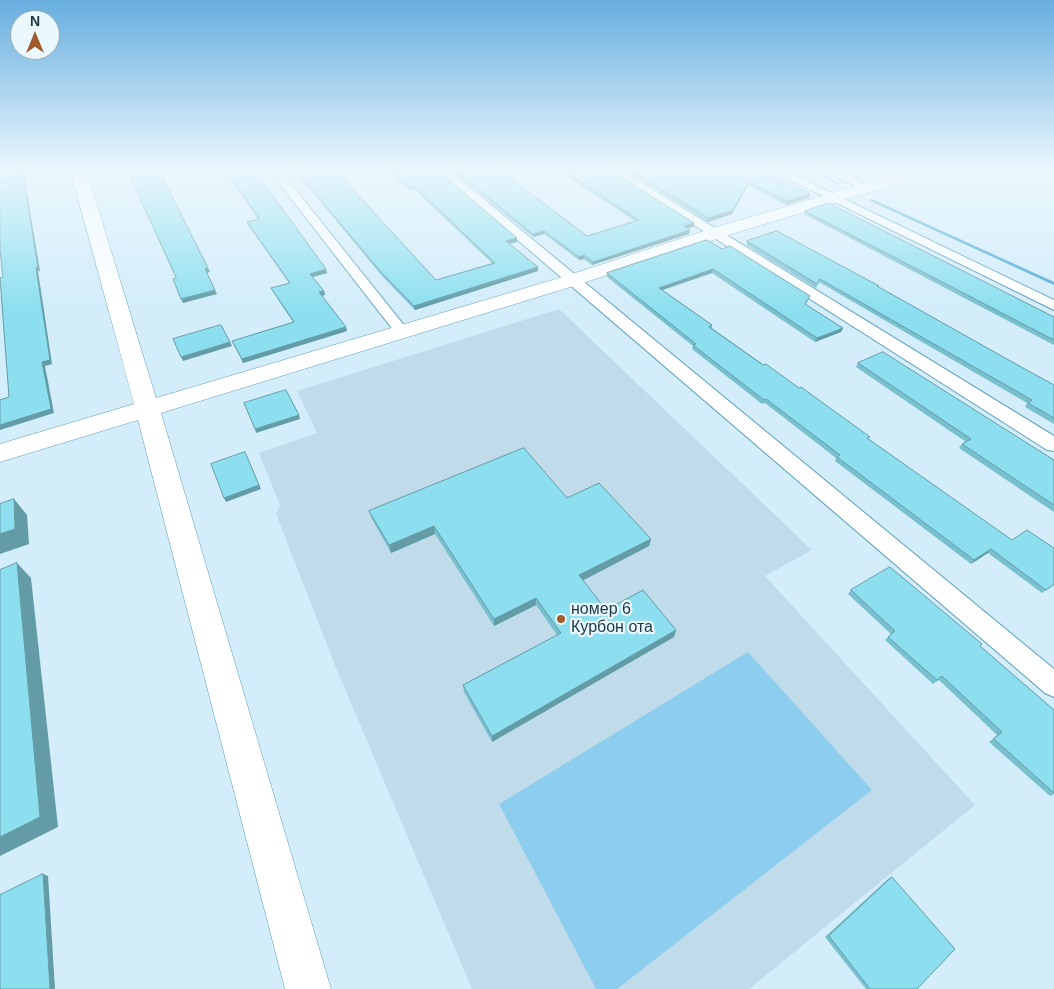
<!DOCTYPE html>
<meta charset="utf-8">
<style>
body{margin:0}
#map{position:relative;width:1054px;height:989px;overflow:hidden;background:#d3edfb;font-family:Arial,sans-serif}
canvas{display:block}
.north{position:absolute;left:10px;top:10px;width:50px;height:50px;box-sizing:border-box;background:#ebf8ff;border:1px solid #98abb4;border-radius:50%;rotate:0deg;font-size:14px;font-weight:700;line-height:20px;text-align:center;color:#1b3744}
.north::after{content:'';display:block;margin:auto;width:18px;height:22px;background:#a05b2f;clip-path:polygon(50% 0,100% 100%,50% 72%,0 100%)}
</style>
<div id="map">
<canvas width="1054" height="989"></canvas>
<div class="north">N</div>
</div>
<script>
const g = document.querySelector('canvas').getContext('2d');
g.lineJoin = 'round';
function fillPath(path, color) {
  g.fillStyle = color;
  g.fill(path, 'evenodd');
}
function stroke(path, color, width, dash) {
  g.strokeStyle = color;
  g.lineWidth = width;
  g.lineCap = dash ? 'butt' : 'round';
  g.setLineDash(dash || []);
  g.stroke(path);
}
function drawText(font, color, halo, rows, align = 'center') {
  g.font = font + ' Arial,sans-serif';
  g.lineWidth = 4.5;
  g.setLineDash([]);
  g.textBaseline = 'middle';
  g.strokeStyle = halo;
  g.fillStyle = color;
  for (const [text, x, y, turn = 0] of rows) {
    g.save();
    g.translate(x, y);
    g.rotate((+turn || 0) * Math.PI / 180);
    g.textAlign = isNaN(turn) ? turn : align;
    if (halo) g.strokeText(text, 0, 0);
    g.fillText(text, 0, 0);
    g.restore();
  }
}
fillPath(new Path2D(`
 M559,309L812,550L765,576L975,805L749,989H472L334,663L276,514L280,505L259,453L317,433L297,391Z`), '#c0dceb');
fillPath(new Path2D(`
 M748,652L872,790L617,989H596L499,804Z`), '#8dceef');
fillPath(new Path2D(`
 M810,169H815L840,184L837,185Z
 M870,199H872L1054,282V285L870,201Z`), '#47a6d1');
const street = new Path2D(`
 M268,169H279L407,329L410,332L407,335H397Z
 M435,169H447L1054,669V697L1045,693Z
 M606,169H619L1054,436V451L1047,450Z
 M768,169H782L1054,300V310Z
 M823,169H837L872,188L866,191L862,190Z`);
const secondary = new Path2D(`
 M70,169H86L156,398L566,276L710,229L914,169H938L936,172L722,237L580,284L161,413L331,989H285L138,420L0,462V444L134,404Z`);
stroke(street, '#599cbc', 2);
stroke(secondary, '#599cbc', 1);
fillPath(street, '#fff');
fillPath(secondary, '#fff');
fillPath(new Path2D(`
 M224,169H267V171L256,173L327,273L313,277L324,291L325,295L322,296L347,331L243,363L232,341L293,322L273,292L271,288L289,283L248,225L247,222L258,219Z
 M293,169H334L436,280L492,263L414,189L409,190L386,169H436L517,242L509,244L538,271L415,310L382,276Z
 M450,169H498L587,236L635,221L556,169H608L694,223L693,227L687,228L689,234L592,265L584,259L579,260L544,234L533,237Z
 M623,169H760L809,198L786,205L748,185L732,214L708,222Z
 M805,211L1054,317V345L804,214Z
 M707,240L808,300L805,305L843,328L841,332L815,342L712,273L663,290L712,325V328L868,439L1054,585L1042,593L988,553L971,564L835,461L836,458L765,403L762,404L692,349L693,346L607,277V273Z
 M747,241L879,286L878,287L1014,363L1054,385V424L1025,407L1027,403L819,282L816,288L746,245Z
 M858,363L1054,460V512L959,448L962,444L966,442L856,367Z
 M567,498L651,539L649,546L583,580L606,610L676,630L674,637L492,742L464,692L463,685L557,635L536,605L494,626L435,534L391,553L372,519L369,511Z
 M851,590L980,646L1054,710V794L1050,796L989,742L997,735L939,680L933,684L885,640L891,634L848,594Z
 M892,877L917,989H866L825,937L888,879Z`), '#79c0ce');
fillPath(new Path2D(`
 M22,169H23L40,271H38L52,364L45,366L54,413L0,430V425L42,362Z
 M258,169H267V171L255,173L254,170Z
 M748,182V185L732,214L708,222L709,218Z
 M414,186V189L409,190L408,187Z
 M810,194L809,198L786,205L787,201Z
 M694,223L693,227L683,230L684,226Z
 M690,230L689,234L592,265L593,262Z
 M544,231V234L533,237V234Z
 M517,238V242L506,245V241Z
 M584,255V259L579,260V257Z
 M538,267V271L415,310L414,306Z
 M208,268L210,272L206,273L205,269Z
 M326,269L327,273L312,277L310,274Z
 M713,269L712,273L659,291V288Z
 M215,290L217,294L183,303L181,299Z
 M324,291L325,295L320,296L319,292Z
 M346,327L347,331L243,363L242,359Z
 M843,328L841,332L815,342L817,338Z
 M230,342L232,346L183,361L181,357Z
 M299,415L300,419L256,433L255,429Z
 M245,452L261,489L226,502L224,498Z
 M14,499L27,515L29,544L0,554V534Z
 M434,526L435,534L391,553L389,545Z
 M651,539L649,546L578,583L579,575Z
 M991,549L988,553L971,564L974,560Z
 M17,563L31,578L58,827L0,856V837Z
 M536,598V605L494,626V619Z
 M676,630L674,637L492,742V736Z
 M43,874L48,876L55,989H50Z`), '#639ca7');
const building = new Path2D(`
 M0,169H22L38,267L36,268L50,360L42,362L51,409L0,425V400L9,397L0,278L3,277L0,250Z
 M127,169H158L208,268L205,269L215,290L181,299L173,279L176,278Z
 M225,169H258L254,170L326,269L310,274L324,291L319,292L346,327L242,359L232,341L294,322L271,288L290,283L247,222L259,219Z
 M295,169H334L436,280L495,263L414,186L408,187L389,169H436L517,238L506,241L538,267L414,306L381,272Z
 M454,169H498L587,236L639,220L561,169H608L694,223L684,226L690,230L593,262L584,255L579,257L544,231L533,234Z
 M629,169H760L810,194L787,201L748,182L733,210L709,218Z
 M829,203L1054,317V340L805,211Z
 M777,231L879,286H877L1014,363L1054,385V418L1028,403L1032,400L820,279L817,284L747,241Z
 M707,240L722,249L730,246L810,296L805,304L843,328L817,338L713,269L659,288L712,325L709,327L763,365L766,364L799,388L801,387L870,437L867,438L1012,540L1027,530L1054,548V584L1046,590L991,549L974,560L837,457L840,455L766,399L764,400L693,345L696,344L607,273Z
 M221,325L230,342L181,357L173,339Z
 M883,352L1054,460V505L962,444L971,439L858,363Z
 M286,390L299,415L255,429L244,403Z
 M524,448L567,498L599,483L651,539L579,575L606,610L643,590L676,630L492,736L463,685L561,633L536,598L494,619L434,526L389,545L369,511Z
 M245,452L259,485L224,498L211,464Z
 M14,499L15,529L0,534V504Z
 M17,563L40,817L0,837V570Z
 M890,567L982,644L980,646L1054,710V793L994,739L1002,732L942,676L937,680L888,637L895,631L851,590Z
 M43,874L50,989H0V895Z
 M892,877L955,949L917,989H870L829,936Z`);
fillPath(building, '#8ddfef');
stroke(building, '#639ca7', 1);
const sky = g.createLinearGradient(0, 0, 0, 308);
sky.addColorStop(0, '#67aedf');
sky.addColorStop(0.55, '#ebf7fd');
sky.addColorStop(1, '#ebf7fd00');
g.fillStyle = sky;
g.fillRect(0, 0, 1054, 308);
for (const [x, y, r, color] of [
 [561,619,5,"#a05b2f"]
]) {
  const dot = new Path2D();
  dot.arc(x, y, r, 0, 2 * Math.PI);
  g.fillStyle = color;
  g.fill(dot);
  stroke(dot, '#ebf8ff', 2);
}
drawText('16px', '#1b3744', '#ebf8ff', [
 ["номер 6",571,610],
 ["Курбон ота",571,628]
], 'left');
</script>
